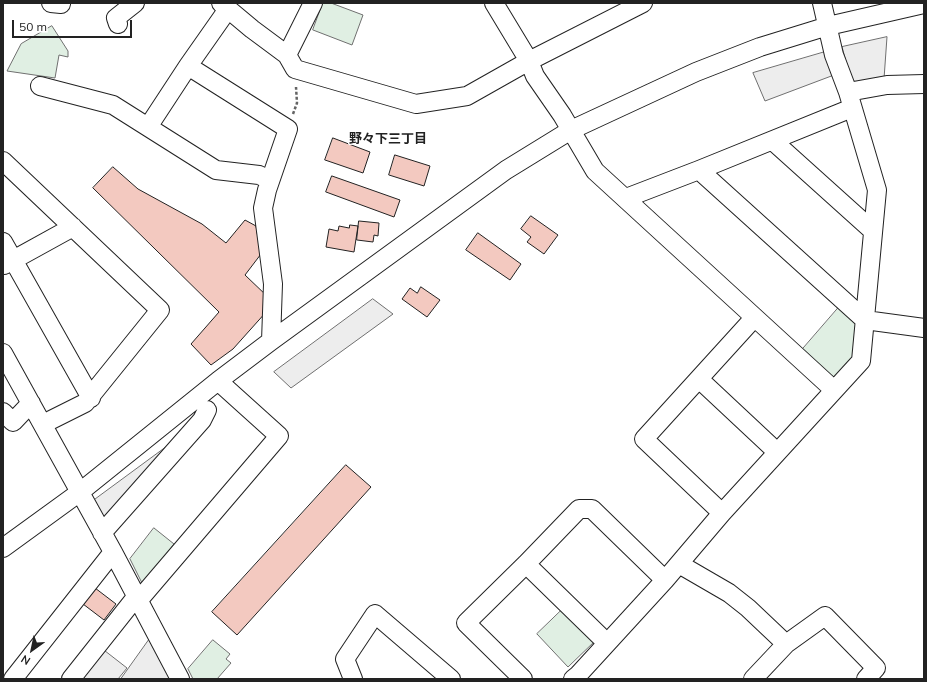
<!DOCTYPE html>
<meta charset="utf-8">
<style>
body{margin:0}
#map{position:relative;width:927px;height:682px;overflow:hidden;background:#fff;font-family:Mulish,sans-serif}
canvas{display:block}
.frame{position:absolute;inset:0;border:4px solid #222;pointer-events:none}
.north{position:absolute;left:12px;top:630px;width:40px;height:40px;-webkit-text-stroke:3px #fff;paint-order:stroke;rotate:213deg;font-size:11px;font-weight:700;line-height:16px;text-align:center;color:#222}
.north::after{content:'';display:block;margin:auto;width:14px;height:18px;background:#222;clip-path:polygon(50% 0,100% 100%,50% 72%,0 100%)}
.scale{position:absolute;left:12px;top:20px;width:120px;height:18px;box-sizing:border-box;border:2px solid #222;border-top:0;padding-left:5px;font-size:12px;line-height:14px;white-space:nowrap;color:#222;-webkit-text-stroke:3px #fff;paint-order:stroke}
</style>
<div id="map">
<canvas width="927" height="682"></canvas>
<div class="frame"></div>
<div class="north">N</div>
<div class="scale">50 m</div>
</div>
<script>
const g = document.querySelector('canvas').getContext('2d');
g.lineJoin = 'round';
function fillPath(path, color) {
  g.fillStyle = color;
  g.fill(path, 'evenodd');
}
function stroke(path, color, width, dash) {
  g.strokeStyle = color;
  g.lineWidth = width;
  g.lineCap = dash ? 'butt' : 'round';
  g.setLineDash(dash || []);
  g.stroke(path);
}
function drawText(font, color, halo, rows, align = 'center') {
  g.font = font + ' Mulish,"Noto Sans JP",sans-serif';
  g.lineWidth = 3;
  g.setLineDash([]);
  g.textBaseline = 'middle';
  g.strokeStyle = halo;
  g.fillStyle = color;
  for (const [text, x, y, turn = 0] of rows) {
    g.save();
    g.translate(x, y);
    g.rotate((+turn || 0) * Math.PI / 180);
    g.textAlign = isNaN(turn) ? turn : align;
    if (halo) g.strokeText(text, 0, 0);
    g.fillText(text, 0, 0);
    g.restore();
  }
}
const green = new Path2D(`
 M323,3H331L363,15L352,45L313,30Z
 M52,26L68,51V57L59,55L55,78L7,71L21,44Z
 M840,306L855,320L858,327L855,354L851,362L837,377L830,376L801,351Z
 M154,528L174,544L143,585L130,559Z
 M565,607L596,640L568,667L537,634Z
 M213,640L230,654L226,659L231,663L217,679H193L188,669Z`);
fillPath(green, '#e0efe3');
stroke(green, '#6f6f6f', 1);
const parking = new Path2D(`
 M887,37L884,79L852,83L842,47Z
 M825,52L834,75L765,101L753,73Z
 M373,299L393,314L291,388L274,372Z
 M174,441L103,521L93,501Z
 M151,637L174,679H121Z
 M100,647L127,668L118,679H79Z`);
fillPath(parking, '#ededed');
stroke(parking, '#6f6f6f', 1);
const building = new Path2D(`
 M333,138L370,152L363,173L325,160Z
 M395,155L430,166L424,186L389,175Z
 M113,167L138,189L202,224L226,243L245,220L256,226L261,254L245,275L268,297L267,311L233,349L211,365L191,344L219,312L93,188Z
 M332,176L400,200L394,217L326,192Z
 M531,216L558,235L544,254L527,242L531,237L521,229Z
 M359,221L379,223L378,236L374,235L373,242L357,240Z
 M350,225L358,226L354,252L326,247L329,229L338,231L339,226L349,228Z
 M478,233L521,264L510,280L466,250Z
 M421,287L440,300L427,317L402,299L410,288L417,293Z
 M346,465L371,487L237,635L212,612Z
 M95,588L116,604L104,620L83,604Z`);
fillPath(building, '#f3c9c0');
stroke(building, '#222', 1);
const minor = new Path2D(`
 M51,3L61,4
 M221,3L252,29L287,55L295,69L416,104L467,96L529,61L643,3
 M494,3L529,61L535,76L562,115L595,171L834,390
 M118,24L116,18L135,3
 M287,55L313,3
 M188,66L288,129L267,190L263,208L273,284L271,341
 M40,86L113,105L216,170L259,175L270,180
 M848,92L887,85L924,84
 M148,127L188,66L228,9
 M773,141L873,231
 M3,161L160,310L85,403L43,424
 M699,170L865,320L924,328
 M626,198L699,170L852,108
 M3,242L91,398
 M4,265L73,227
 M3,353L113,552L180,679
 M699,379L777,452
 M3,412L13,422L31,403
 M722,513L644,439L754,318
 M102,533L202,420L207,410
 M3,548L80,492L218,381L271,341L506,170L571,130L696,72L760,47L828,26L924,4
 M526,564L607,643
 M679,564L729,593L748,608L786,644L753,679
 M138,601L279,436L218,381
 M786,644L825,616L876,668L866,679
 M13,679L113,552
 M71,679L136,597
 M353,679L345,659L375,614L451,679
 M523,679L466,623L526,564L579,509H592L665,580
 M573,679L578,675L665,580L722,513L861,361L877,190L848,92L834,55L822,3`);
stroke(minor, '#222', 20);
stroke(new Path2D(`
 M293,114L297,103L296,87`), '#646464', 2.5, [3, 2]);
stroke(minor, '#fff', 18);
drawText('bold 13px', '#222', '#fff', [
 ["野々下三丁目",388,139]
]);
</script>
